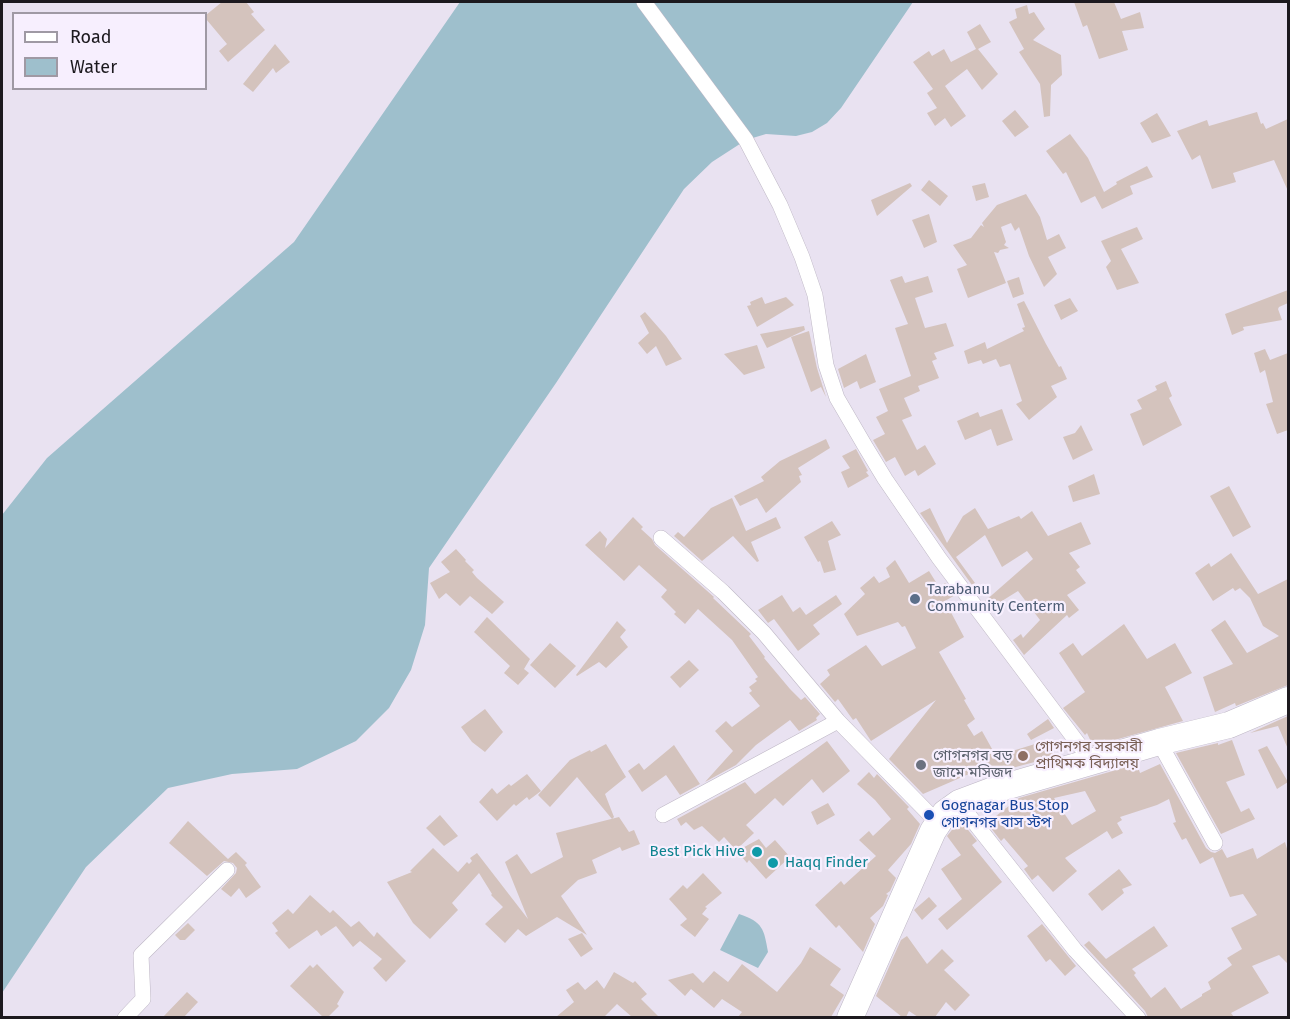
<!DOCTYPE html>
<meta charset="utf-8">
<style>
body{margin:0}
#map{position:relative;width:1290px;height:1019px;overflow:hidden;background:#e9e2f1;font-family:"Fira Sans",sans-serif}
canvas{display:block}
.frame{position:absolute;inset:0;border:3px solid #1c191e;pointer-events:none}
.legend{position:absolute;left:12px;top:12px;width:195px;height:78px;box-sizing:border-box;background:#f7effe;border:2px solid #9f99a4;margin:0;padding:8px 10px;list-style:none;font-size:18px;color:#1c191e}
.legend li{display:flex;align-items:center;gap:12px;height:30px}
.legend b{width:30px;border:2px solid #9f99a4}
</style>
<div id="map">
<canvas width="1290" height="1019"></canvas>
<div class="frame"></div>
<ul class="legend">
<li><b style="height:8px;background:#fff"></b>Road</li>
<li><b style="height:16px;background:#9ebfcc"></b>Water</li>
</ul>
</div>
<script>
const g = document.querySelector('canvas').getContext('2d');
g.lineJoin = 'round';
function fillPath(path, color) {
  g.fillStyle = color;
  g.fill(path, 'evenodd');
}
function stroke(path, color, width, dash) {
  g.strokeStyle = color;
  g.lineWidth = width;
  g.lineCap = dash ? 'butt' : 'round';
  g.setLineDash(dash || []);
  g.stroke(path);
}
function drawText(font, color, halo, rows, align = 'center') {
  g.font = font + ' "Fira Sans","Noto Sans Bengali",sans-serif';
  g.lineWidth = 4.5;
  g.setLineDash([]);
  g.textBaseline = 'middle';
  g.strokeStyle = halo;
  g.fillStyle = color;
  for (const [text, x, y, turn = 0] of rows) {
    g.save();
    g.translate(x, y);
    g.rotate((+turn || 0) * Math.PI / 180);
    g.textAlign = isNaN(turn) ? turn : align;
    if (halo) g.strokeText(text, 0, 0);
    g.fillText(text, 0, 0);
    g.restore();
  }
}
fillPath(new Path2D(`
 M460,2H913L841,108L827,123L812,132L796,136L766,134L746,140L712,162L684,189L556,383L429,568L425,625L411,670L389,708L356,741L297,769L232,774L168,788L86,867L2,993V515L47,458L294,242Z
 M739,914C763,922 764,929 768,952L758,968L720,950Z`), '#9ebfcc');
fillPath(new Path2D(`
 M222,2H246L254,12L251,14L265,30L228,62L219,51L227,44L206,19V15Z
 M1074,2H1114L1121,19L1140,12L1144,28L1122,31L1128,50L1099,59L1087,25L1083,27Z
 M1027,5L1029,14L1034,12L1045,29L1033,40L1061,55L1062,75L1051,85L1050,116L1044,117L1040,84L1019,52L1024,49L1009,22L1017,18L1015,9Z
 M980,24L991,42L978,49L998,74L982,90L967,69L945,86L966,116L951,127L945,118L935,126L927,113L937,108L927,93L933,89L913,62L929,51L932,56L944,49L951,62L976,49L967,32Z
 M275,44L290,62L276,73L273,68L253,92L243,84Z
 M1015,110L1029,127L1015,137L1002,121Z
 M1257,112L1261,124L1263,123L1266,129L1288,119V191L1274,160L1233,173L1236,182L1212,189L1200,155L1192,160L1177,131L1207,120L1209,126Z
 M1157,113L1171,136L1152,143L1140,123Z
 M1070,134L1088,158L1104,192L1117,184L1116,182L1147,166L1153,177L1130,186L1133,194L1102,209L1095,196L1081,203L1066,172L1063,174L1046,151Z
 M929,180L948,196L940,206L921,190Z
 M910,183L912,186L877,216L871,200Z
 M985,183L989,197L976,201L972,186Z
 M1026,194L1040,217L1047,240L1059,234L1066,248L1048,257L1057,274L1044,287L1029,256L1019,227L1015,231L1011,223L1001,227L1006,242L1004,245L1009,248L1000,250L998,253L994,252L1006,283L968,298L957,269L967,265L953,245L971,238L981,225L984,227L982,223L997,205Z
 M929,214L937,242L924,248L912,220Z
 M1137,227L1143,239L1121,249L1139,283L1117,290L1106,267L1111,261L1101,241Z
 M902,276L905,283L928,276L933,292L915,298L925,328L946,323L954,346L934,353L937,359L932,361L939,378L918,386L920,391L904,398L912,416L902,420L917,450L925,445L936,464L918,476L915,470L905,476L895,457L886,462L873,440L885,434L876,417L888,411L879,389L911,376L895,328L908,324L890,280Z
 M1019,277L1024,294L1013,298L1007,281Z
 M1288,290V303L1279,307L1278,309L1282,320L1243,327L1244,330L1232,335L1225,314Z
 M762,297L765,304L786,297L794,305L757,327L747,306L751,305L750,302Z
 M1070,298L1078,311L1061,320L1054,305Z
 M1024,301L1046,344L1059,367L1061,366L1067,379L1051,386L1057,397L1029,420L1016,404L1022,401L1010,364L1000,367L996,359L983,364L981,360L968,364L964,351L985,342L987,349L1024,331L1022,328L1025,327L1017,304Z
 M645,312L666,336L682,359L666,366L656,346L647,354L638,343L649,333L640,316Z
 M804,326L805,330L767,348L760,334Z
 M809,331L817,368L826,397L821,387L811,392L791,337Z
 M757,345L765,368L744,375L724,354Z
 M1265,349L1270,360L1288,353V430L1277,434L1266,404L1273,402L1265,370L1260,373L1254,353Z
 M866,354L876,382L860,389L857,381L844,388L838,369Z
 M1166,381L1172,396L1169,398L1182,425L1143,446L1130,414L1142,409L1137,400L1157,390L1155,386Z
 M1002,409L1013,440L997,446L991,429L965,440L957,421L978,412L980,417Z
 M1081,425L1093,450L1073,460L1063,437L1075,433Z
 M826,439L830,448L798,468L802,475L799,476L801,482L766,513L757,498L740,506L734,496L764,481L761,477L780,461Z
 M856,449L868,471L866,472L869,476L848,488L841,472L850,468L842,456Z
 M1094,474L1100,494L1073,502L1068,486Z
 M1229,486L1251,527L1233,537L1210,496Z
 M732,498L746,531L776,517L781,528L751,542L759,561L757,562L733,536L702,561L674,536L678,532L684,537L711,508Z
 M930,508L947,543L963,516L975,508L988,529L1019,516L1021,519L1032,511L1048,536L1081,522L1091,544L1069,553L1080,567L1076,570L1086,583L1067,595L1079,610L1069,618L1067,615L1024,655L1013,640L1021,634L1023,638L1040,620L1018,591L989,609L984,602L1033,559L1027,551L1002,567L985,535L956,557L975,583L972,585L920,513Z
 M633,517L643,527L641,529L652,539L655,545L714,597L713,598L751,634L749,636L765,657L764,658L790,689L801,700L805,697L820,714L816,718L817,720L799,731L790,720L756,745L736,765L705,782L733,751L715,731L726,721L732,727L760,706L749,693L752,691L749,687L757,681L755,679L758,677L732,640L698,609L685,624L674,614L676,612L661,597L667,590L639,565L624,581L585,545L600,531L607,539L605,548Z
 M832,521L841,535L828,541L836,570L824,573L820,561L818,562L804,537Z
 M456,549L466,560L465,561L474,570L472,572L477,578L504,602L492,614L470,596L460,606L446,593L439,599L430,583L450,572L441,562Z
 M1231,553L1258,594L1288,579V685L1236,706L1235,703L1215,712L1203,677L1233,664L1211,630L1225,620L1247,653L1279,636L1263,626L1250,598L1240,588L1235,591L1233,588L1213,601L1195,573L1209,563L1211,567Z
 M895,560L909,583L929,571L939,587L945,583L955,595L945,601L964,637L939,652L966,699L964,700L975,719L967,725L974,736L982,731L996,756L1048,740L1054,757L1061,755L978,777L976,771L923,794L889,759L936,700L871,741L856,718L853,720L838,699L835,702L820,684L830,675L827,670L866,645L882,666L916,648L905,626L902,627L898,622L857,636L844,614L865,594L860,588L874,576L879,583L890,577L886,568Z
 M782,595L793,612L800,607L806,615L836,595L842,604L813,625L820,634L798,651L774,619L768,623L758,610Z
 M487,617L530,659L524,669L529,673L518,685L504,673L510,666L474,632Z
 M617,621L626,630L620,637L628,647L606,668L599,662L577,676L576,675Z
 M1124,624L1147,659L1175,643L1192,673L1165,687L1183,721L1093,746L1087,733L1085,735L1063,708L1085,692L1059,653L1073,643L1082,656Z
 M550,643L576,666L555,688L530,665Z
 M689,660L699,670L680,688L670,677Z
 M485,709L503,732L485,752L472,742L461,727Z
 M1288,716V749L1278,726L1250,733Z
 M1048,719L1054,728L1031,740L1027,734Z
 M1232,740L1245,775L1226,782L1241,812L1249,808L1255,819L1221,834L1176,753L1218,743V745Z
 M827,741L850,771L823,793L812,779L783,806L775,798L746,825L754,833L736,850L724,837L719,842L702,826L694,830L686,822L681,826L677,819L745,782L755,794Z
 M606,744L626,777L605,794L614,817L612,819L577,777L550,807L538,795L570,760L590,750L591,752Z
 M674,745L700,784L680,795L666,775L642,792L628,771L639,763L644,770Z
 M1267,746L1288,782L1277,789L1258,750Z
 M1137,764L1140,773L1160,764L1206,848L1211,852L1215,853L1222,849L1227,858L1253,848L1257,859L1285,842L1288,852V964L1279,955L1252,966L1269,993L1231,1013L1234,1017H1148L1145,1011L1084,945L1089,941L1106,959L1154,926L1168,946L1132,969L1136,973L1134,975L1151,998L1165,987L1181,1009L1202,996V994L1211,989L1208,982L1232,965L1227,958L1242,949L1231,928L1257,915L1243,894L1230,897L1213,857L1200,864L1186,838L1182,840L1173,823L1176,822L1169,799L1157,805L1120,817L1122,820L1117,823L1123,833L1112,839L1107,831L1065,858L1077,871L1053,892L1038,875L1032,880L1024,869L1028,866L1004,838L1001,841L987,823L1019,798ZM1085,791L1096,811L1072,825L1054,798Z
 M869,772L874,778L877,774L909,807L907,809L920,824L911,844L888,870L896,878L890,891L886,894L888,895L883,906L870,918L875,924L863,952L839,925L836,928L815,905L841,881L844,885L876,856L859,840L869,831L873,836L891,819L875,800L857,784Z
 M527,774L541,791L529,800L527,797L516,806L514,804L497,821L479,802L492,788L497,794L509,784L511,786Z
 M828,803L835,815L817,825L811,812Z
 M440,815L458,836L444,846L426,828Z
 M619,817L629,832L634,830L640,844L622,851L620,847L592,860L597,873L578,880L561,896L587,935L557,917L526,936L518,929L505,943L485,924L503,907L491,895L492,894L479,873L452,903L458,910L430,939L413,923L387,882L412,872L410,871L433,848L458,872L467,862L469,864L472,861L470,858L477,853L528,919L505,862L517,854L531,874L563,857L556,833Z
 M960,820L977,841L972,845L1002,882L947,930L938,919L962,899L941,869L961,855L947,836Z
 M188,821L228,859L236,852L247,863L245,865L261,887L246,898L239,888L231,897L221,889L236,873L237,868L233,863L224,861L207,876L169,843Z
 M759,839L766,848L775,840L790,857L766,879L749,860L747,863L737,851Z
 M1119,869L1132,885L1122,889L1124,893L1102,911L1088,894Z
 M703,873L722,893L705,907L707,908L702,914L709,919L695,937L680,925L687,919L669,899L683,885L687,889Z
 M310,895L330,913L333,910L351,927L359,921L374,937L377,932L406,961L386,982L373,968L382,959L360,941L353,947L336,926L321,936L317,930L289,949L275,933L278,931L272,923L288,909L293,914Z
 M929,897L937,906L922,920L914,910Z
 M188,923L195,930L185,940H180L175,935Z
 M1042,924L1076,966L1065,976L1050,959L1046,962L1027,936Z
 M582,933L593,949L581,957L568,939Z
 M907,936L927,964L942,949L954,961L944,970L970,995L955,1011L946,1002L935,1017H918L909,1011L906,1017H902L876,996L901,940Z
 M810,947L841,969L830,985L844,995L831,1017H738L742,1012L722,999L714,1008L691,989L685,996L668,980L693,973L703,983L714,971L728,982L742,964L777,992L801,963Z
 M317,964L344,992L337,1004L339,1006L328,1017H323L290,986L310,965L313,968Z
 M614,972L633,983L635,981L647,994L641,999L659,1017H632L617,1004L604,1017H556L574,1002L566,990L578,982L585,990L597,980L604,989Z
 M187,992L198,1002L184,1017H163Z`), '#d4c3bd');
const minor = new Path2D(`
 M644,2L746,140L780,205L802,257L815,295L826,365L837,398L865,446L885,479L939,558L1092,762
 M661,538L723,592L764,633L838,721L938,823
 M1159,742L1215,843
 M959,803L1075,950L1138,1018
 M663,815L838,721
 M125,1018L143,999L141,955L227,870`);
const primary = new Path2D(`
 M850,1018L933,831L945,813L959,803L991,791L1159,742L1229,725L1288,700`);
stroke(minor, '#beb7c5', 16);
stroke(primary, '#beb7c5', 27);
stroke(minor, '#fff', 15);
stroke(primary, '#fff', 26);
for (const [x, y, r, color] of [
 [915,599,6,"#5c6f8a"],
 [1023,756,6,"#8d6e63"],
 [921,765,6,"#6b7280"],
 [929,815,6,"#1a4fb4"],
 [757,852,6,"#0f9aa8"],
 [773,863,6,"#0f9aa8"]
]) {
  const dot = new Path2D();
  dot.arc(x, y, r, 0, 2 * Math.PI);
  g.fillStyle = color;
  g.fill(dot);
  stroke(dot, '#f7effe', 2);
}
drawText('15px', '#4e5e75', '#f7effe', [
 ["Tarabanu",927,590],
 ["Community Centerm",927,607]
], 'left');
drawText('15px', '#785e54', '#f7effe', [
 ["গোগনগর সরকারী",1035,747],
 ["প্রাথিমক বিদ্যালয়",1035,764]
], 'left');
drawText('15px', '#5b616d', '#f7effe', [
 ["গোগনগর বড়",933,756],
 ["জামে মসিজদ",933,773]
], 'left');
drawText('15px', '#164399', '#f7effe', [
 ["Gognagar Bus Stop",941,806],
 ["গোগনগর বাস স্টপ",941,823]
], 'left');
drawText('15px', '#0d838f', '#f7effe', [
 ["Best Pick Hive",745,852],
 ["Haqq Finder",785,863,"left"]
], 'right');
</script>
